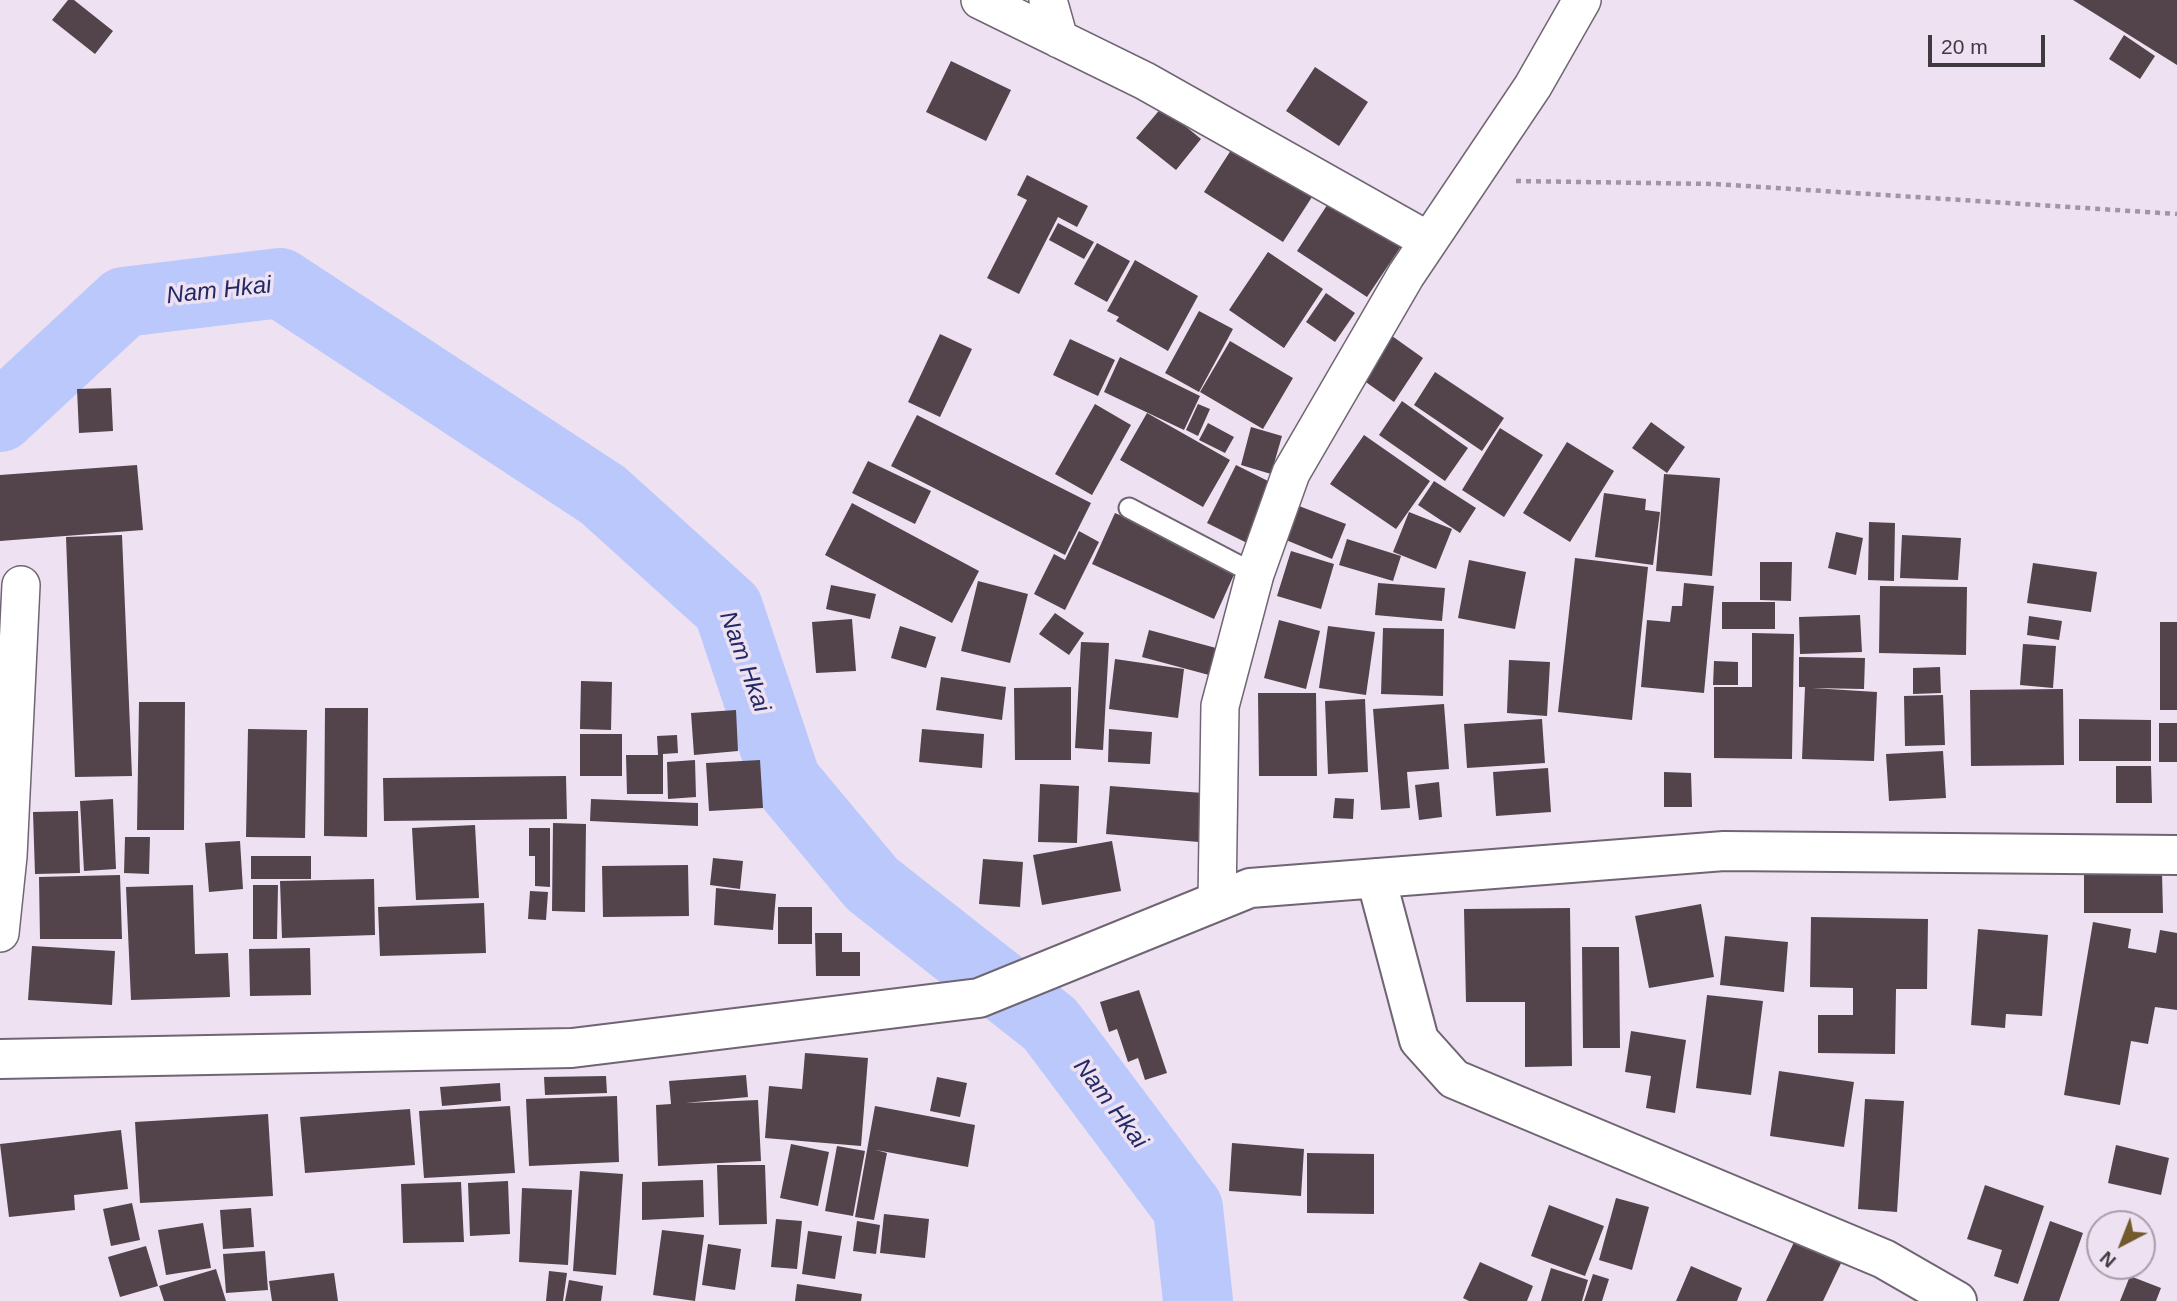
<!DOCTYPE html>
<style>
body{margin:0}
#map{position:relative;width:2177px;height:1301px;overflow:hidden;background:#eee1f1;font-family:Helvetica,sans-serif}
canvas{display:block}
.north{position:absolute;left:2086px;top:1210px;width:70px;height:70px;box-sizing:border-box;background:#eee1f1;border:2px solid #a89eaa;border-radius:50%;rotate:222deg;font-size:19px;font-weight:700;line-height:28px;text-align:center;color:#3f3a40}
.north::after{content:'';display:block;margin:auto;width:24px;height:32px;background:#725a2b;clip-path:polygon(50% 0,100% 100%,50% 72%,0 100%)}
.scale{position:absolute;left:1928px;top:35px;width:117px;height:32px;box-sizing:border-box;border:4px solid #3f3a40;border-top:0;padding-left:9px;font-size:21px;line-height:24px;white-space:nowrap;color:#3f3a40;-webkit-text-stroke:5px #eee1f1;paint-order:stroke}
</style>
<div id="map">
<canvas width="2177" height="1301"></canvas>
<div class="north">N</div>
<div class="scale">20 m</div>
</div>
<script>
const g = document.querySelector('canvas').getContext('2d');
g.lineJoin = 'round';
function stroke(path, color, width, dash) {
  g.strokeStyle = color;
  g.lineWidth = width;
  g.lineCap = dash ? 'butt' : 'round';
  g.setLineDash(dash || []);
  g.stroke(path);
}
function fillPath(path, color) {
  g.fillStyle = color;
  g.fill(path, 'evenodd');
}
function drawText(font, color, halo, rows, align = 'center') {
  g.font = font + ' Helvetica,sans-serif';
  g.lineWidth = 7;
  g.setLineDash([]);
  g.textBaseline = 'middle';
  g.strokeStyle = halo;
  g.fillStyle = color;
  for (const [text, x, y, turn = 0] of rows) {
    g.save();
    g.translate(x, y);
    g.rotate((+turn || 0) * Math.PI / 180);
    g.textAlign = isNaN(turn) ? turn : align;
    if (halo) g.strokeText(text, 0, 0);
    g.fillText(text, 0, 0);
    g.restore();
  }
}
stroke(new Path2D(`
 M0,417L124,302L280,283L603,495L728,608L786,781L872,884L1050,1024L1188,1208L1198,1301`), '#bac8fc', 70);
fillPath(new Path2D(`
 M68,0H74L113,31L95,54L52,20Z
 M2073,0H2177V65Z
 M2124,35L2155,56L2140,79L2109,59Z
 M951,61L1011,90L986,141L926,112Z
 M1315,67L1368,102L1339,146L1286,111Z
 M1162,107L1201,139L1176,170L1136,138Z
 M1233,147L1312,197L1283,242L1204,192Z
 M1027,175L1088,206L1077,227L1058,217L1019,294L987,278L1027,200L1017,195Z
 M1337,190L1408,236L1367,297L1297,251Z
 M1058,223L1094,242L1084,259L1049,240Z
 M1097,243L1130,261L1107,302L1074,284Z
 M1268,252L1323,289L1284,348L1229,310Z
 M1135,260L1198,296L1168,351L1116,321L1119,317L1107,311Z
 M1326,293L1355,313L1335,342L1306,322Z
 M1199,311L1233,329L1199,392L1165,373Z
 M940,334L972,349L940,417L908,402Z
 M1392,336L1423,358L1394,402L1363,380Z
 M1070,339L1115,360L1098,396L1053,375Z
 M1230,341L1293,378L1263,429L1200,392Z
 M1120,357L1200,396L1184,430L1104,392Z
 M1435,372L1504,418L1482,451L1414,405Z
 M111,388L113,431L79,433L77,389Z
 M1402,401L1468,448L1445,481L1379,435Z
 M1095,404L1131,425L1092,495L1055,474Z
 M1198,404L1210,409L1198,436L1186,430Z
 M1147,413L1230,460L1203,507L1120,460Z
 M917,415L1091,503L1065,555L891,466Z
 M1651,422L1685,447L1667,473L1632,448Z
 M1208,423L1234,437L1225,453L1199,440Z
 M1251,427L1282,436L1271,474L1241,465Z
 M1500,428L1543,455L1504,517L1462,490Z
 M1364,435L1430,481L1396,529L1330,484Z
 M1567,442L1614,471L1570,542L1523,513Z
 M868,461L931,491L915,524L852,493Z
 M137,465L143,530L0,541V475Z
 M1236,465L1276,485L1247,543L1207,523Z
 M1664,474L1720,478L1712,576L1656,571Z
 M1434,481L1476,508L1460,533L1418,505Z
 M1604,493L1646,499L1645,510L1660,512L1653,565L1595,557Z
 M852,503L979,571L952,623L825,555Z
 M1299,506L1346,524L1332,559L1286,540Z
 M1409,512L1452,529L1436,569L1393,552Z
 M1115,513L1237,568L1214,619L1092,564Z
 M1869,522L1895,523L1894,581L1868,580Z
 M1079,531L1099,542L1065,610L1034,594L1054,554L1065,560Z
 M1836,532L1863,538L1856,575L1828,568Z
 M122,535L132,776L75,777L66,537Z
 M1902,535L1961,538L1958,580L1900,578Z
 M1347,539L1401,556L1393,581L1339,565Z
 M1291,551L1334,564L1321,609L1277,596Z
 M1575,558L1648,567L1632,720L1558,712Z
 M1469,560L1526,572L1515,629L1458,618Z
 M1760,562H1792L1791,601L1760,600Z
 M2033,563L2097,572L2091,612L2027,603Z
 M978,581L1028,594L1010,663L961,651Z
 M1378,583L1445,588L1442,621L1375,615Z
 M1684,583L1714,586L1704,693L1641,687L1647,620L1670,622L1672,606H1682Z
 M831,585L876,594L870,619L826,609Z
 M1880,586L1967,587L1966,655L1879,653Z
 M1722,602H1775V629H1722Z
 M1055,613L1084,633L1069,655L1039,634Z
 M1860,615L1862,652L1800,654L1799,617Z
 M2029,616L2062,621L2059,640L2027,635Z
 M852,619L856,671L816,673L812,622Z
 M1279,620L1320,631L1306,689L1264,678Z
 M2160,622H2177V710H2160Z
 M900,626L936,637L926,668L891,658Z
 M1328,626L1375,632L1366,695L1319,688Z
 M1383,628L1444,629L1443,696L1381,694Z
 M1149,630L1216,648L1209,675L1142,657Z
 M1752,633L1794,634L1792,759L1714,758V687H1752Z
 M1081,642L1109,643L1103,750L1075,748Z
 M2023,644L2056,646L2053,688L2020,685Z
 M1799,657L1865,658L1864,689L1812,688L1877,692L1874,761L1802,759L1805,687H1799Z
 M1115,659L1184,669L1178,718L1109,709Z
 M1509,660L1550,662L1547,716L1507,713Z
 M1714,661L1738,662V685H1713Z
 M1940,667L1941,693L1913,694V668Z
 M941,677L1006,687L1002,720L936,710Z
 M581,681L612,682L611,730L580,729Z
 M1071,687V760H1015L1014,688Z
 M2063,689L2064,765L1971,766L1970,690Z
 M1258,693H1316L1317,776H1259Z
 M1943,695L1945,745L1905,746L1904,696Z
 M1365,699L1368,772L1328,774L1325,701Z
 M139,702H185L184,830H137Z
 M1444,704L1449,769L1407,772L1410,808L1381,810L1373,709Z
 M325,708H368L367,837L324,836Z
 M736,710L738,751L694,755L691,713Z
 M1542,719L1545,763L1467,768L1464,724Z
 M2079,719L2151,720V761H2079Z
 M2159,723H2177V762H2159Z
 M248,729L307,730L305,838L246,837Z
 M922,729L984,734L982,768L919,762Z
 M1109,729L1152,732L1150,764L1108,762Z
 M580,734H622V776H580Z
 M677,735L678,753L663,754V794H627L626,755H658L657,736Z
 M1943,751L1946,798L1889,801L1886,754Z
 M695,760L696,797L668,799L667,762Z
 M760,760L763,808L709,811L706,763Z
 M2116,766H2151L2152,803H2116Z
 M1548,768L1551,812L1496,816L1493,772Z
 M1664,772L1691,773L1692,807H1664Z
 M566,776L567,819L384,821L383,778Z
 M1439,782L1442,817L1419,820L1415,785Z
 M1040,784L1079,786L1077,843L1038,842Z
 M1110,786L1203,793L1199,842L1106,834Z
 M1335,798L1354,799L1353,819L1333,818Z
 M113,799L116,869L84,871L80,801Z
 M591,799L698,803V826L590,821Z
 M78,811L80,873L35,874L33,812Z
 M553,823L586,824L585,912L552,911Z
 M475,825L479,898L416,900L412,828Z
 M529,828H550V887L535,886V856H529Z
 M125,837H150L149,874L124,873Z
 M240,841L243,889L209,892L205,843Z
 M1112,841L1121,891L1042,905L1033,855Z
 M251,856H311V879H251Z
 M713,858L743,861L740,889L710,885Z
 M983,859L1023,862L1020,907L979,904Z
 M688,865L689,916L603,917L602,866Z
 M2162,873L2163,913H2084V874Z
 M120,875L122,939H40L39,877Z
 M374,879L375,935L282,938L280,881Z
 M193,885L195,954L228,953L230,997L131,1000L126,887Z
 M253,885H278L277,939H253Z
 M716,888L776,894L773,930L714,925Z
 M530,891L548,892L546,920L528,919Z
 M484,903L486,953L380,956L378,907Z
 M1701,904L1714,977L1649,988L1635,916Z
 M778,907H812V944H778Z
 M1570,908L1572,1066L1525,1067V1002H1466L1464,909Z
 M1811,917L1928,919L1927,989H1896L1895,1054L1818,1053V1015H1853V988L1810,987Z
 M2093,922L2131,929L2128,948L2156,953L2160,930L2177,933V1010L2155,1007L2148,1044L2131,1041L2120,1105L2064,1095Z
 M1978,929L2048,935L2042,1016L2006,1014L2005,1028L1971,1025Z
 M815,933H842V952H860V976H816Z
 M1725,936L1788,942L1784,992L1720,985Z
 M32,946L115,951L112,1005L28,1000Z
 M1582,947H1619L1620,1048H1583Z
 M310,948L311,995L250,996L249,949Z
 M1139,990L1167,1073L1145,1080L1138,1058L1128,1062L1117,1029L1109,1032L1100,1002Z
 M1707,995L1763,1001L1751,1095L1696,1088Z
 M1631,1031L1686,1040L1675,1113L1646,1108L1651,1076L1625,1072Z
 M805,1053L868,1058L861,1146L765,1138L769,1086L802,1089Z
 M1779,1071L1854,1082L1844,1147L1770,1136Z
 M746,1075L748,1097L685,1103L758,1100L761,1161L658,1166L656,1105L671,1104L669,1081Z
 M606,1076L607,1093L545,1095L544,1077Z
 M937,1077L967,1083L960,1117L930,1111Z
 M500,1083L501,1101L442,1106L440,1087Z
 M617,1096L619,1162L529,1166L526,1099Z
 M1865,1099L1904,1101L1897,1212L1858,1209Z
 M510,1106L515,1173L424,1178L419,1111Z
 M875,1106L975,1125L968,1167L876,1150L887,1153L874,1220L855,1217Z
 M410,1109L415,1165L305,1173L300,1117Z
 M268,1114L273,1196L140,1203L135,1122Z
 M121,1130L128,1189L74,1195L75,1210L9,1217L0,1144Z
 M1232,1143L1304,1149L1301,1196L1229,1191Z
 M791,1144L829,1152L818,1206L780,1198Z
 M2116,1145L2169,1158L2161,1195L2108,1183Z
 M837,1146L865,1151L853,1216L825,1211Z
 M1307,1153L1374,1154V1214L1307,1213Z
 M717,1165H765L767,1224L719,1225Z
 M580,1171L623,1174L616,1275L573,1271Z
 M703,1180L704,1217L642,1220V1182Z
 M508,1181L510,1234L470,1236L468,1183Z
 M461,1182L464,1242L403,1243L401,1184Z
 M1985,1185L2044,1206L2018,1284L1994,1276L2002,1250L1967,1239Z
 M522,1188L572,1190L568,1265L519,1262Z
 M1616,1198L1649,1207L1632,1270L1599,1260Z
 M132,1203L140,1240L111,1246L103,1209Z
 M1549,1205L1604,1226L1585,1276L1531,1256Z
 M251,1208L254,1247L223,1249L220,1210Z
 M884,1214L929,1219L925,1258L880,1253Z
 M776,1219L802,1221L797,1269L771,1267Z
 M857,1221L880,1225L876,1254L853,1251Z
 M2050,1221L2083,1233L2059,1301H2023Z
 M203,1223L211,1268L166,1275L158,1230Z
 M662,1230L704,1235L695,1301L653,1295Z
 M808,1231L842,1236L835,1279L802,1274Z
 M1797,1236L1843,1259L1823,1301H1766Z
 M708,1244L741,1249L735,1290L702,1285Z
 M146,1246L158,1286L120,1297L108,1257Z
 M265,1251L268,1290L226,1293L223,1254Z
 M1480,1262L1533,1286L1527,1301H1469L1463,1298Z
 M1691,1266L1742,1288L1737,1301H1676Z
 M1551,1268L1588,1280L1582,1301H1541Z
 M216,1269L226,1301H164L159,1286Z
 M549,1271L567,1273L563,1301H546Z
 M334,1273L338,1301H272L269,1281Z
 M1593,1274L1609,1279L1602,1301H1584Z
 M2130,1276L2161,1288L2156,1301H2120Z
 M569,1280L603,1286L601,1301H565Z
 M797,1284L862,1294L861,1301H795Z`), '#53434b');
const lane = new Path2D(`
 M1129,508L1255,574`);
const street = new Path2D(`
 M980,0L1145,81L1429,241
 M1048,0L1059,39
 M1217,901L1220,706L1255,574L1291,473L1406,275L1533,86L1582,0
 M0,933L8,856L21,585`);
const secondary = new Path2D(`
 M1376,878L1419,1040L1454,1079L1884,1259L1957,1301
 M0,1059L572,1048L979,998L1250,888L1724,851L2177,855`);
stroke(lane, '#706572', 23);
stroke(street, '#706572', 40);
stroke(secondary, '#706572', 42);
stroke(new Path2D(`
 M1516,181L1715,184L2177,214`), '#a096a2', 4.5, [5, 5]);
stroke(lane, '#fff', 19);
stroke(street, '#fff', 37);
stroke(secondary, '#fff', 38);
drawText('italic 24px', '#222a66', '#eee1f1', [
 ["Nam Hkai",219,291,-6],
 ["Nam Hkai",744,662,70],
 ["Nam Hkai",1110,1104,53]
]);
</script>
